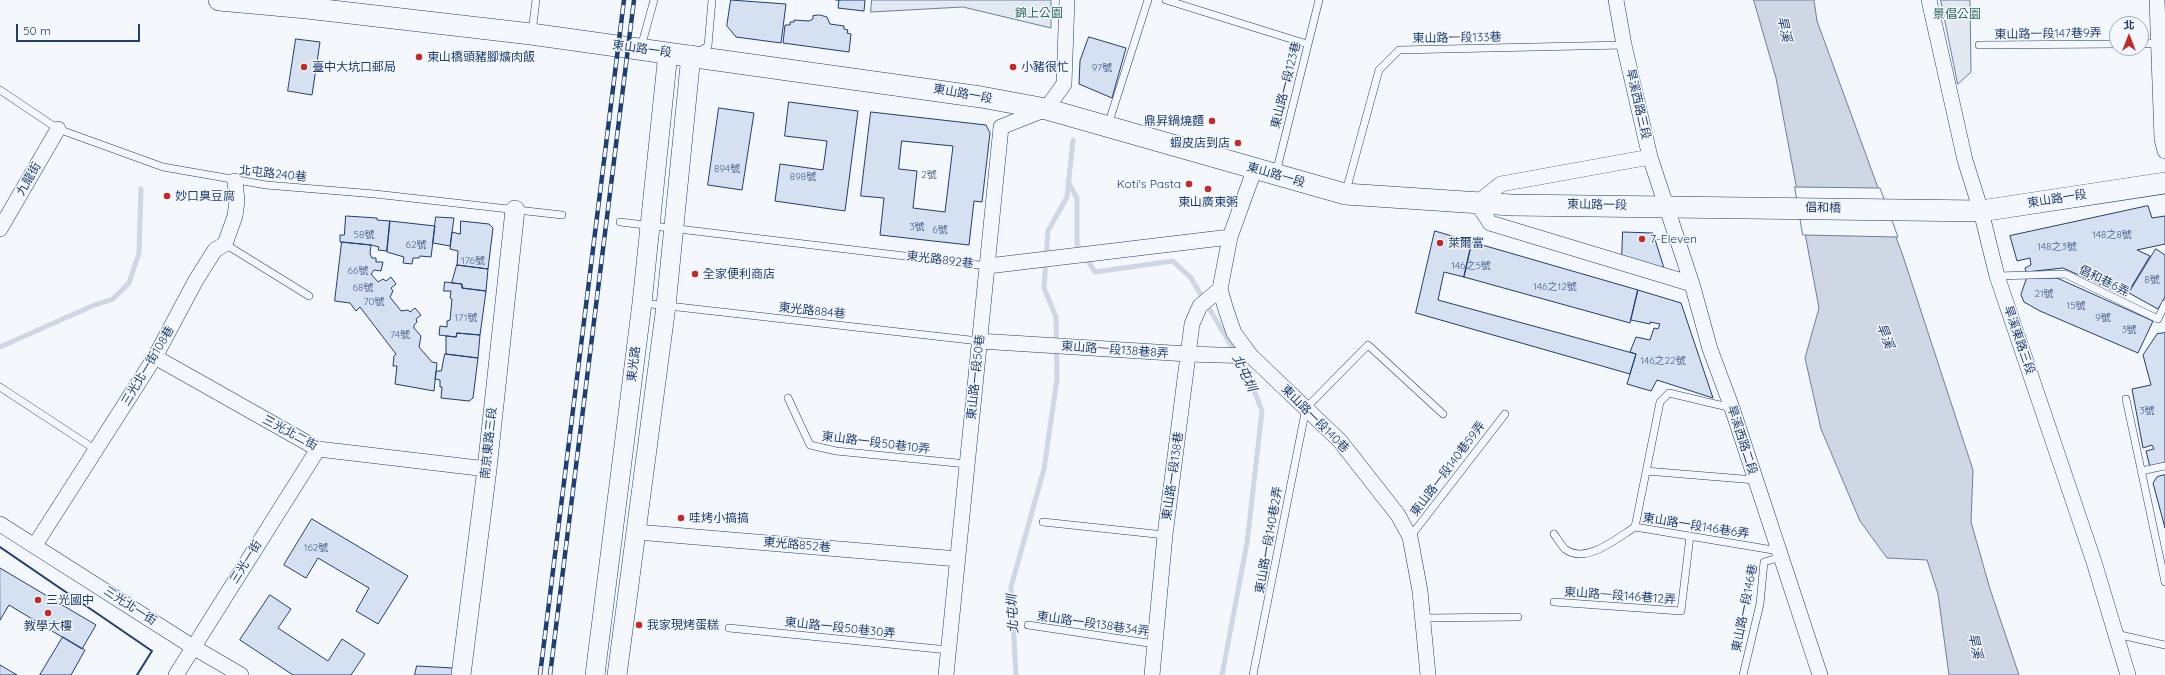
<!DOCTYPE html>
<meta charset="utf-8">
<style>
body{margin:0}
#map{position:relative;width:2165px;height:675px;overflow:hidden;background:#f4f7fb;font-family:Quicksand,"Noto Sans TC",sans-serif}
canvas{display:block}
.north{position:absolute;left:2109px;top:16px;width:40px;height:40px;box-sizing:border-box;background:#f4f7fb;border:1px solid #9eadc5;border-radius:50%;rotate:0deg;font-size:11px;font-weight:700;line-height:16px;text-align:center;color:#1d3f73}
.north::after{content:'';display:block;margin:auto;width:14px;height:18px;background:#c62828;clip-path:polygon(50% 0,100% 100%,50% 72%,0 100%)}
.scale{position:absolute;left:16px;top:24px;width:124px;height:18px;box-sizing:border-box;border:2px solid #1d3f73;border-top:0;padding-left:5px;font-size:12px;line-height:14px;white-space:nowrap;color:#1d3f73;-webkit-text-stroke:3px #f4f7fb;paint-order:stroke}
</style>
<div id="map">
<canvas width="2165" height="675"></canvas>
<div class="north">北</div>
<div class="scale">50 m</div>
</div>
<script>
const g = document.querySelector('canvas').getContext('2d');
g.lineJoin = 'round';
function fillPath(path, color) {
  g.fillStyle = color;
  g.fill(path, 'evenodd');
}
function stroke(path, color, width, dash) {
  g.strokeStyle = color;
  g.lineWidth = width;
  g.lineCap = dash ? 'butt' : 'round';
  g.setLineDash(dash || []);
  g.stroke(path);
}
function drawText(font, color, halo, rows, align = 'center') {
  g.font = font + ' Quicksand,"Noto Sans TC",sans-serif';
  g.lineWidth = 3;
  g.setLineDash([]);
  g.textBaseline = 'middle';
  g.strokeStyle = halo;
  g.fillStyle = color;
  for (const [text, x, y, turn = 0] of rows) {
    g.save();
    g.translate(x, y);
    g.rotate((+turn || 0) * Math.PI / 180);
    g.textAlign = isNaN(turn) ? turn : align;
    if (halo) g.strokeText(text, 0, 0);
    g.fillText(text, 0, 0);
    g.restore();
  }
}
const green = new Path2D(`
 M872,0H1051V28L963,7L871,12Z
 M1941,0H1970L1971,72L1958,84Z`);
fillPath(green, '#e3e9f0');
stroke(green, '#687fa3', 1);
const water = new Path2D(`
 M1754,0H1814L1817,21L1903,256L1973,470L1971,522L1990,589L2019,675H1949L1938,594L1927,560L1887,558L1860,521L1821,429L1805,358L1819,308L1776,78Z`);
fillPath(water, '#cfd7e4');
stroke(water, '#687fa3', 1);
const pier = new Path2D(`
 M1795,187L1880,188L1898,237L1803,235Z`);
fillPath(pier, '#f4f7fb');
stroke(pier, '#687fa3', 1);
stroke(new Path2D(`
 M1068,182L1077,198V244L1095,272L1173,261L1191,278L1247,372L1262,411L1247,543L1222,675
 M0,347L92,306L113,299L129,283L139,253L141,189
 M1016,675L1011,587L1044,469L1057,379L1056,317L1044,288L1048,231L1067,197L1073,140`), '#cfd7e4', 5);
const building = new Path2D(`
 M731,0L786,4L781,43L736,37L727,26Z
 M836,0H865L864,11L838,8L839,0Z
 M820,15L827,17L830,24L844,26V29L848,30L847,33L851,34L849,52L783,43L785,25H790V22H794V20L809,21L813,19V16Z
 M1089,37L1126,48L1112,98L1079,84L1080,61Z
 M296,39L320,42L312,95L288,91Z
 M789,102L858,111L845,211L775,201L780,164L823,170L827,141L785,136Z
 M719,108L754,113L742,190L708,185Z
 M871,112L986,125L990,133L982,202L974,201L969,245L880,235L884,198L861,196ZM902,141L953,146L945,212L913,208L917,171L899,169Z
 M2148,206L2152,218L2165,216V244L2137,250L2150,256L2126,296L2063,268L2026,272L2025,268L2031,265L2030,258L2017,261L2010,236Z
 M346,216L377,218V220L390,221L387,251L378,250L379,247L371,245L340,242V235H344Z
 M436,217L454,218L450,246L433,243Z
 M390,221L435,226L431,257L420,256L419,258H413L412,264L403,263L404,257L387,252Z
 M461,221L489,224L493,228L488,269L457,265L458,251L450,249L452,232L460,234Z
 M1435,231L1472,242L1464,277L1444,272L1438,300L1636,354L1630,374L1416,313Z
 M1623,232L1653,233L1664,268L1622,259Z
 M342,242L371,245L370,254L372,258H376V262H383L381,271L374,270L371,274L378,282L383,279L386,281L391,277L396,284L391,288L393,291L390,297L401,311L408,310L410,312L415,308L421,315L416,319L417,322L414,325V328L421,336L419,347L432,362L437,363L434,391L395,384L397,366H393L394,356L396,354L360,307L356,311L350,303L335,301Z
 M1472,242L1638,290L1630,323L1464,277Z
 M2156,249L2165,255V297L2158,309L2129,293Z
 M457,265L488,269L486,291L462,288V284L452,283Z
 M2027,278H2057L2153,321L2138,353L2040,311L2024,302L2021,295Z
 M445,282L462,284V288L486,291L480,335L457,333L456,337L439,335L440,326L447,327V321L450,320L452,299L450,298L451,291H444Z
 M1638,290L1681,303L1713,398L1657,380L1651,391L1627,384L1636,354L1630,352L1636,337L1650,340L1654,328L1658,329L1660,324L1650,322V324L1631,320Z
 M457,333L480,335L478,358L446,354V336L456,337Z
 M2165,333V463L2150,467L2146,451L2154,449L2152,445L2143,448L2132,389L2151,385L2143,355L2157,334Z
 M445,354L478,358L473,398L469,401L441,398L442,387H440V380L435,379L436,371H441Z
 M2165,475V528L2153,483L2157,477Z
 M312,519L408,576L378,624L356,611L369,588L318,558L306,578L284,565Z
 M0,568L96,625L82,649L9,605L0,620Z
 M270,595L291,609L278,628L328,661L342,639L365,654L351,675H293L240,640Z
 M63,637L85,650L71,675H40Z
 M0,665L17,675H0Z
 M417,666L453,668L452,675H415Z`);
fillPath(building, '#d5e0f0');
stroke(building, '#1d3f73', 1);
const service = new Path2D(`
 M1166,0L1307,44
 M532,32L536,0
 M2141,44L2161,43
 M1979,45L2117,44
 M641,47L654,0
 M698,52L708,46L712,0
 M0,90L58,129L163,167L266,185L375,194L562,215
 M1108,125L1148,0
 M1276,173L1319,0
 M1346,191L1379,70L1399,50L1624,45
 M620,222L988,266
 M225,244L309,296
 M1997,276L2065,274L2158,319L2165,304
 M642,303L979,341
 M0,387L96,450
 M788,398L810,445L836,451L967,464
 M2126,399L2165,582
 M1646,471L1755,480
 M2141,471L2165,466
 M1043,522L1165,535
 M1635,527L1660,402L1669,393L1732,408
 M1554,534C1557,538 1561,545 1565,549C1586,565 1617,538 1635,527L1779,551
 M1410,537L1505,414
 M1554,602L1681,611L1690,536
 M1423,618L1518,617
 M1028,625L1155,644
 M729,628L948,650
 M2116,634L2165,645
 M1253,675L1306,408L1368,345L1443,414
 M1743,675L1760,604L1764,562L1781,557`);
const minor = new Path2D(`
 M1616,0L1624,45L1650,157L1692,284L1710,349L1732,408L1820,675
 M1929,0L1965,160L1981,211L1997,276L2094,562L2128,675
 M2157,0L2162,139L2165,151
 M1650,157L1501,184L1477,203L1490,223L1692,284
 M1255,168L1230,237L1220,289L1226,310L1234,333L1251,356L1340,441L1398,515L1410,537L1420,591L1428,675
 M0,229L58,129
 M988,266L1230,237
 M979,341L1188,354L1251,356
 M155,357L318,449L487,469
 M0,524L193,647L241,675
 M637,532L958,559
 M35,545L155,357L196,280L215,250L225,244L235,216L237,201L235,181
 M176,675L318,449
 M946,675L1001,127L1046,109L1064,84L1067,0
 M1152,675L1165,535L1192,324L1200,306L1220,289`);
const tertiary = new Path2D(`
 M461,675L487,469L515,210
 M595,675L642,303L668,53
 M617,675L666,306L691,55`);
const secondary = new Path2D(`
 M219,0L307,8L531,34L981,97L1046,109L1345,194L1511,205L1981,211L2165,183`);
stroke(service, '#1d3f73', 8);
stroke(minor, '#1d3f73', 16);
stroke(tertiary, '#1d3f73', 20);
stroke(secondary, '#1d3f73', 22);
stroke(service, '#f4f7fb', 7);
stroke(minor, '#f4f7fb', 15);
stroke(tertiary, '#f4f7fb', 19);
stroke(secondary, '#f4f7fb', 21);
const rail = new Path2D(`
 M540,675L624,0
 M550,675L634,0`);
stroke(rail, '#1d3f73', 4.5);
stroke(rail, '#f4f7fb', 3, [9]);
stroke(new Path2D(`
 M0,547L152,651L137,675`), '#1d3f73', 2);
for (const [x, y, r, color] of [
 [419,57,4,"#c62828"],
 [304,67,4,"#c62828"],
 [1013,67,4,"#c62828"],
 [1212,121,4,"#c62828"],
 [1238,143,4,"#c62828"],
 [1189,184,4,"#c62828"],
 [1208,189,4,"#c62828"],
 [167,196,4,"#c62828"],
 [1642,239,4,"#c62828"],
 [1440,243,4,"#c62828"],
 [695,274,4,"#c62828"],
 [681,518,4,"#c62828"],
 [38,600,4,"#c62828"],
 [48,613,4,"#c62828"],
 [639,625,4,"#c62828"]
]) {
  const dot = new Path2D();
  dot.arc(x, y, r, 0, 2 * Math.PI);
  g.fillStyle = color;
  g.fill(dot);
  stroke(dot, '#f4f7fb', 1.5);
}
drawText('10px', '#4b6792', null, [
 ["97號",1102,68],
 ["894號",727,169],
 ["2號",929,175],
 ["898號",803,177],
 ["3號",917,227],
 ["6號",940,230],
 ["58號",364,235],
 ["148之8號",2112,235],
 ["62號",416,245],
 ["148之3號",2057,247],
 ["176號",473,261],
 ["146之5號",1471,266],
 ["66號",358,271],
 ["8號",2152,280],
 ["146之12號",1555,287],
 ["68號",363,288],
 ["21號",2044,294],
 ["70號",374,302],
 ["15號",2076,306],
 ["171號",466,318],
 ["9號",2103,318],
 ["3號",2129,330],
 ["74號",400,335],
 ["146之22號",1663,361],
 ["3號",2147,411],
 ["162號",316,548]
]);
drawText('12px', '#2c6c60', '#f4f7fb', [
 ["錦上公園",1039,13],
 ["景倡公園",1957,14]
]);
drawText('12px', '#1d3f73', '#f4f7fb', [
 ["東山路一段147巷9弄",2048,34,-1],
 ["東山路一段133巷",1457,38,-1],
 ["東山路一段",642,49,8],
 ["東山路一段123巷",1286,85,-76],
 ["東山路一段",963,94,10],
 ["旱溪西路三段",1638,104,77],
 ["北屯路240巷",273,174,6],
 ["東山路一段",1276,175,16],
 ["九龍街",29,179,-60],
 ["東山路一段",2057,199,-9],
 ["東山路一段",1597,205,1],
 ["倡和橋",1823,208,1],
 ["東光路892巷",940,260,7],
 ["倡和巷6弄",2104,281,26],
 ["東光路884巷",812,311,6],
 ["旱溪東路三段",2019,340,71],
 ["東山路一段138巷8弄",1115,350,4],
 ["東光路",634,364,-83],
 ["三光北一街108巷",148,366,-59],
 ["東山路一段50巷",976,377,-84],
 ["東山路一段140巷",1315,419,45],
 ["三光北二街",290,433,28],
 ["旱溪西路二段",1742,440,72],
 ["南京東路三段",489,443,-84],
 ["東山路一段50巷10弄",876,443,7],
 ["東山路一段140巷59弄",1448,469,-53],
 ["東山路一段138巷",1173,476,-82],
 ["東山路一段146巷6弄",1696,526,9],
 ["東山路一段140巷2弄",1269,540,-80],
 ["東光路852巷",797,545,5],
 ["三光一街",246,562,-58],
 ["東山路一段146巷12弄",1620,596,4],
 ["三光北一街",130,606,33],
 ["東山路一段146巷",1745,608,-79],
 ["東山路一段138巷34弄",1093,624,8],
 ["東山路一段50巷30弄",840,628,6]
]);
drawText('12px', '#1d3f73', '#f4f7fb', [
 ["東山橋頭豬腳爌肉飯",427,57],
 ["臺中大坑口郵局",312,67],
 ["小豬很忙",1021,67],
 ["鼎昇鍋燒麵",1204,121,"right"],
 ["蝦皮店到店",1230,143,"right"],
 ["Koti's Pasta",1181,184,"right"],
 ["妙口臭豆腐",175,196],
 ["東山廣東粥",1208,202,"center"],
 ["7-Eleven",1650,239],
 ["萊爾富",1448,243],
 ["全家便利商店",703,274],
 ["哇烤小搞搞",689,518],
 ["三光國中",46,600],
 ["我家現烤蛋糕",647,625],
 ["教學大樓",48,626,"center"]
], 'left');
drawText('italic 13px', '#1d3f73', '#f4f7fb', [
 ["旱溪",1784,29,78],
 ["旱溪",1885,336,69],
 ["北屯圳",1244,373,64],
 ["北屯圳",1013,614,-93],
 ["旱溪",1975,646,78]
]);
</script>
